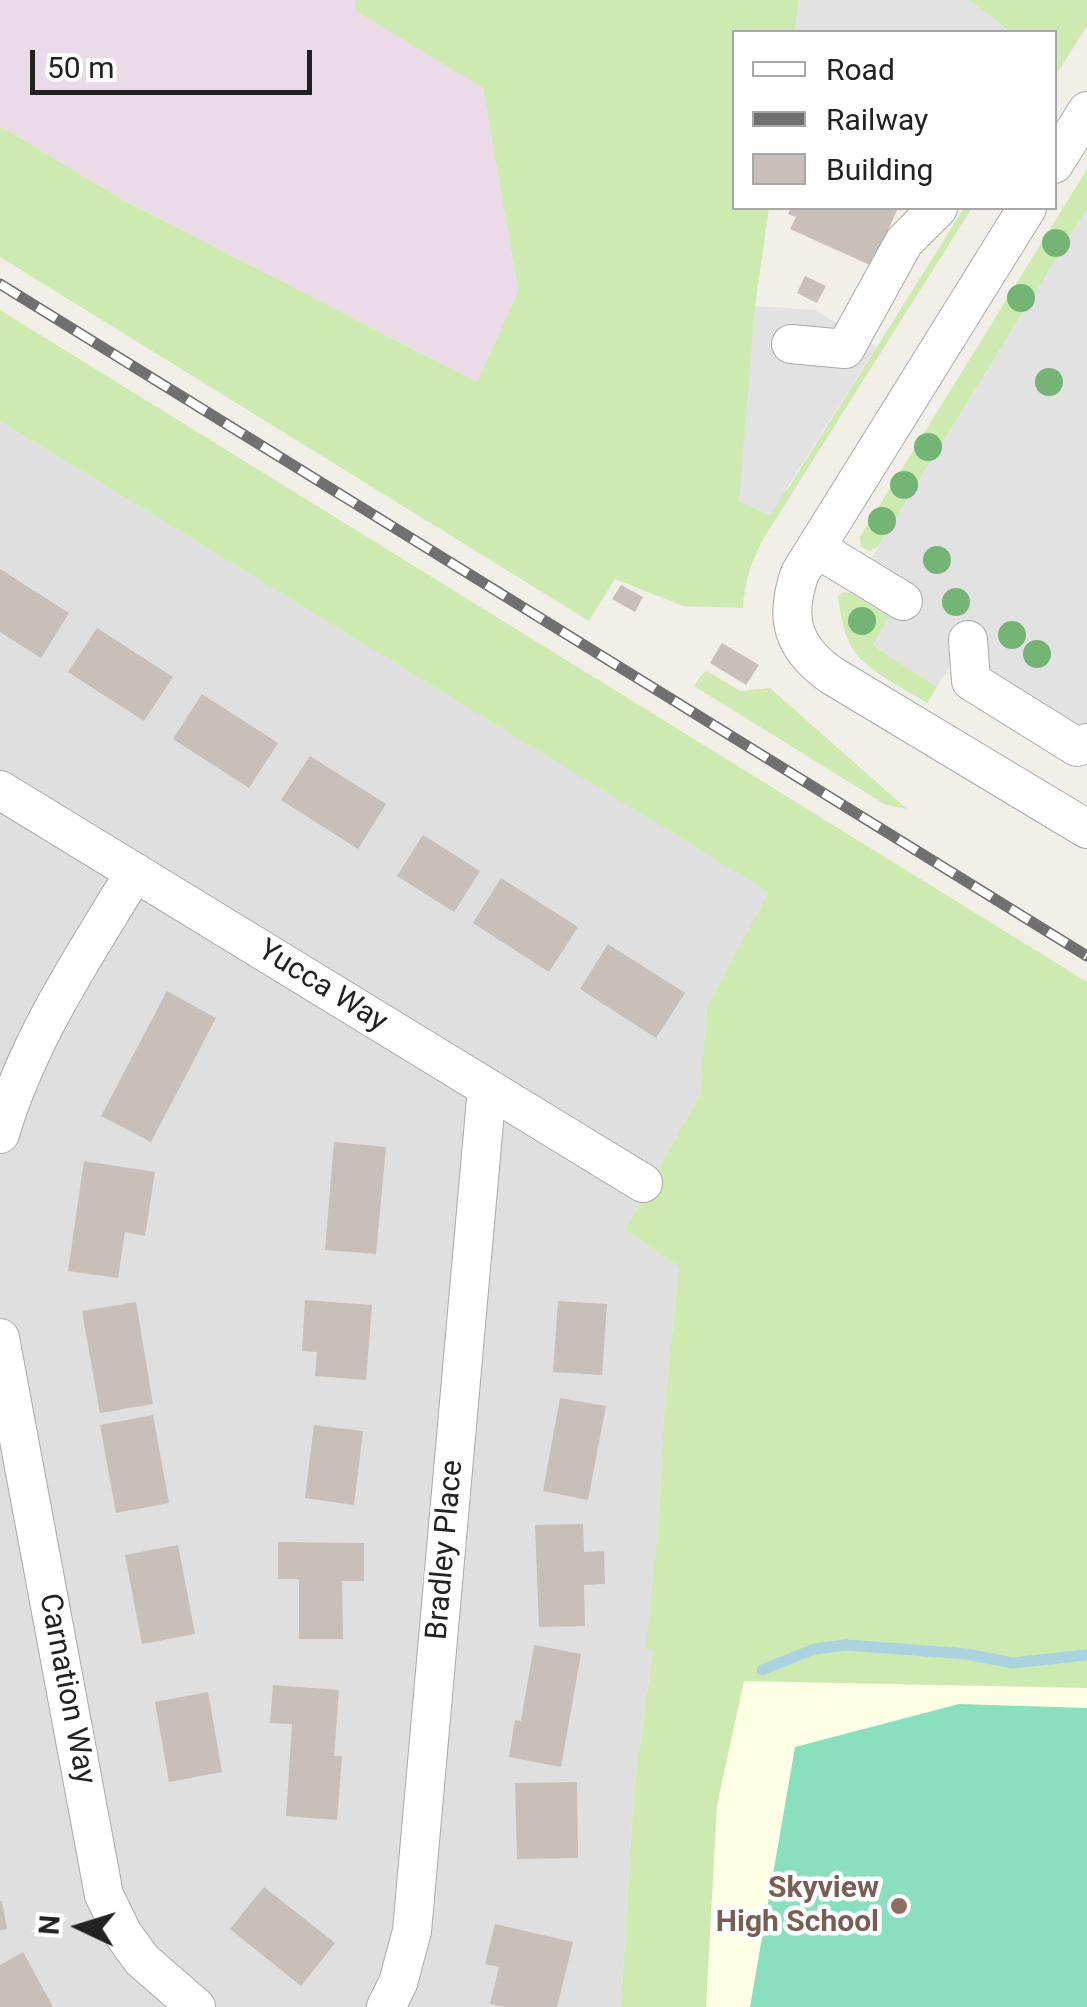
<!DOCTYPE html>
<style>
body{margin:0}
#map{position:relative;width:1087px;height:2007px;overflow:hidden;background:#f2efe9;font-family:Roboto,sans-serif}
canvas{display:block}
.legend{position:absolute;left:732px;top:30px;width:325px;height:180px;box-sizing:border-box;background:#fff;border:2px solid #a7a7a7;margin:0;padding:12px 18px;list-style:none;font-size:30px;color:#222}
.legend li{display:flex;align-items:center;gap:20px;height:50px}
.legend b{width:50px;border:2px solid #a7a7a7}
.north{position:absolute;left:30px;top:1877px;width:100px;height:100px;-webkit-text-stroke:8px #fff;paint-order:stroke;rotate:274deg;font-size:28px;font-weight:700;line-height:40px;text-align:center;color:#222}
.north::after{content:'';display:block;margin:auto;width:35px;height:45px;background:#222;clip-path:polygon(50% 0,100% 100%,50% 72%,0 100%)}
.scale{position:absolute;left:30px;top:50px;width:282px;height:45px;box-sizing:border-box;border:5px solid #222;border-top:0;padding-left:12px;font-size:30px;line-height:35px;white-space:nowrap;color:#222;-webkit-text-stroke:8px #fff;paint-order:stroke}
</style>
<div id="map">
<canvas width="1087" height="2007"></canvas>
<ul class="legend">
<li><b style="height:12px;background:#fff"></b>Road</li>
<li><b style="height:12px;background:#707070"></b>Railway</li>
<li><b style="height:28px;background:#c7bfb8"></b>Building</li>
</ul>
<div class="north">N</div>
<div class="scale">50 m</div>
</div>
<script>
const g = document.querySelector('canvas').getContext('2d');
g.lineJoin = 'round';
function fillPath(path, color) {
  g.fillStyle = color;
  g.fill(path, 'evenodd');
}
function stroke(path, color, width, dash) {
  g.strokeStyle = color;
  g.lineWidth = width;
  g.lineCap = dash ? 'butt' : 'round';
  g.setLineDash(dash || []);
  g.stroke(path);
}
function drawText(font, color, halo, rows, align = 'center') {
  g.font = font + ' Roboto,sans-serif';
  g.lineWidth = 9;
  g.setLineDash([]);
  g.textBaseline = 'middle';
  g.strokeStyle = halo;
  g.fillStyle = color;
  for (const [text, x, y, turn = 0] of rows) {
    g.save();
    g.translate(x, y);
    g.rotate((+turn || 0) * Math.PI / 180);
    g.textAlign = isNaN(turn) ? turn : align;
    if (halo) g.strokeText(text, 0, 0);
    g.fillText(text, 0, 0);
    g.restore();
  }
}
fillPath(new Path2D(`
 M0,421L770,892L707,1006L700,1094L625,1230L679,1267L664,1413L659,1518L647,1649H653L634,1788L621,2007H0Z`), '#e0dfdf');
fillPath(new Path2D(`
 M0,0H355L357,11L483,88L518,291L477,382L116,196L0,126Z`), '#ebdbe8');
fillPath(new Path2D(`
 M744,1681L1087,1688V2007H706L717,1805Z`), '#ffffe5');
fillPath(new Path2D(`
 M355,0H799L795,32H734V208H769L755,306L787,490L964,208H972L762,541C751,564 744,583 743,608L683,606L615,579L589,621L0,257V126L116,196L477,382L518,291L483,88L356,11Z
 M969,0H1087V26L1056,75L1054,32H1010Z
 M1087,169V209L878,547L869,551L861,547L860,537Z
 M0,310L1087,982V1688L744,1681L717,1805L706,2007H621L634,1788L653,1650L646,1649L659,1518L664,1413L679,1267L625,1230L700,1094L707,1006L769,892L0,421Z
 M844,592L850,593L890,617L873,645L937,687L927,703C904,688 871,674 854,651C844,636 840,614 838,596Z
 M707,671L740,691L770,688L907,809L886,805L694,686L701,675Z`), '#cdebb0');
fillPath(new Path2D(`
 M959,1704L1087,1708V2007H750L795,1747Z`), '#88e0be');
fillPath(new Path2D(`
 M799,0H969L1008,31L795,32Z
 M1087,209V752L953,661L937,687L873,645L889,617L850,593Z
 M755,306L815,310L876,347L770,515L739,502Z`), '#e2e2e2');
stroke(new Path2D(`
 M762,1670L814,1649L846,1645L967,1654L1012,1663L1087,1655`), '#aad3df', 11);
fillPath(new Path2D(`
 M791,208H898L872,266L790,229L796,217L788,214Z
 M805,276L826,286L817,303L797,293Z
 M0,569L69,613L41,658L0,632Z
 M621,585L643,597L635,612L612,599Z
 M97,628L173,677L144,721L68,672Z
 M722,643L759,665L746,685L710,663Z
 M202,694L278,743L249,788L173,739Z
 M310,756L386,804L358,849L281,800Z
 M423,835L480,871L454,912L397,876Z
 M501,878L578,927L549,972L473,923Z
 M608,944L685,993L656,1038L580,989Z
 M167,991L216,1018L151,1142L101,1116Z
 M334,1142L386,1147L376,1254L325,1250Z
 M84,1161L155,1172L145,1236L125,1232L118,1278L68,1271Z
 M305,1300L372,1305L366,1380L315,1376L317,1352L302,1351Z
 M558,1301L607,1304L602,1375L553,1372Z
 M136,1302L153,1404L100,1413L82,1311Z
 M560,1398L606,1406L588,1500L543,1491Z
 M153,1415L169,1503L116,1513L100,1425Z
 M314,1425L363,1431L354,1505L305,1498Z
 M583,1524L584,1552L604,1551L605,1584L584,1585L585,1626L539,1627L535,1525Z
 M278,1542L364,1543V1581H342L343,1639H299V1579H278Z
 M178,1545L195,1634L142,1644L125,1555Z
 M534,1645L581,1654L561,1767L509,1757L515,1720L521,1721Z
 M273,1685L339,1690L334,1756H342L337,1820L286,1816L292,1724L270,1723Z
 M208,1692L222,1772L169,1782L155,1702Z
 M577,1782L578,1858L517,1859L515,1783Z
 M264,1887L335,1943L301,1986L230,1929Z
 M0,1901H2L7,1929L0,1930Z
 M495,1924L573,1942L557,2007H505L490,2004L499,1967L485,1964Z
 M23,1952L53,2007H0V1965Z`), '#c7bfb8');
const minor = new Path2D(`
 M1054,164L1087,111
 M1027,208L800,573C784,618 792,647 831,675L1087,829
 M791,344L845,349L904,242L938,208
 M816,548L903,601
 M968,640L971,681L1077,747L1087,743
 M0,790L643,1183
 M0,1134C28,1039 84,956 135,872
 M0,1338L104,1895L123,1934L142,1960L196,2007
 M386,2007L398,1983L412,1931L487,1088`);
stroke(minor, '#a9a9a9', 40);
stroke(minor, '#fff', 38);
const rail = new Path2D(`
 M0,284L1087,956`);
stroke(rail, '#707070', 11);
stroke(rail, '#fff', 8, [22]);
g.fillStyle = '#74b475';
for (const [x, y] of [
 [1056,243],
 [1021,298],
 [1049,382],
 [928,447],
 [904,485],
 [882,521],
 [937,560],
 [956,602],
 [862,621],
 [1012,635],
 [1037,654]
]) {
  g.beginPath();
  g.arc(x, y, 14, 0, 2 * Math.PI);
  g.fill();
}
for (const [x, y, r, color] of [
 [899,1906,10,"#8d6e63"]
]) {
  const dot = new Path2D();
  dot.arc(x, y, r, 0, 2 * Math.PI);
  g.fillStyle = color;
  g.fill(dot);
  stroke(dot, '#fff', 4);
}
drawText('30px', '#222', '#fff', [
 ["Yucca Way",322,987,32],
 ["Bradley Place",446,1550,-85],
 ["Carnation Way",66,1689,79]
]);
drawText('bold 30px', '#785e54', '#fff', [
 ["Skyview",879,1889],
 ["High School",879,1923]
], 'right');
</script>
